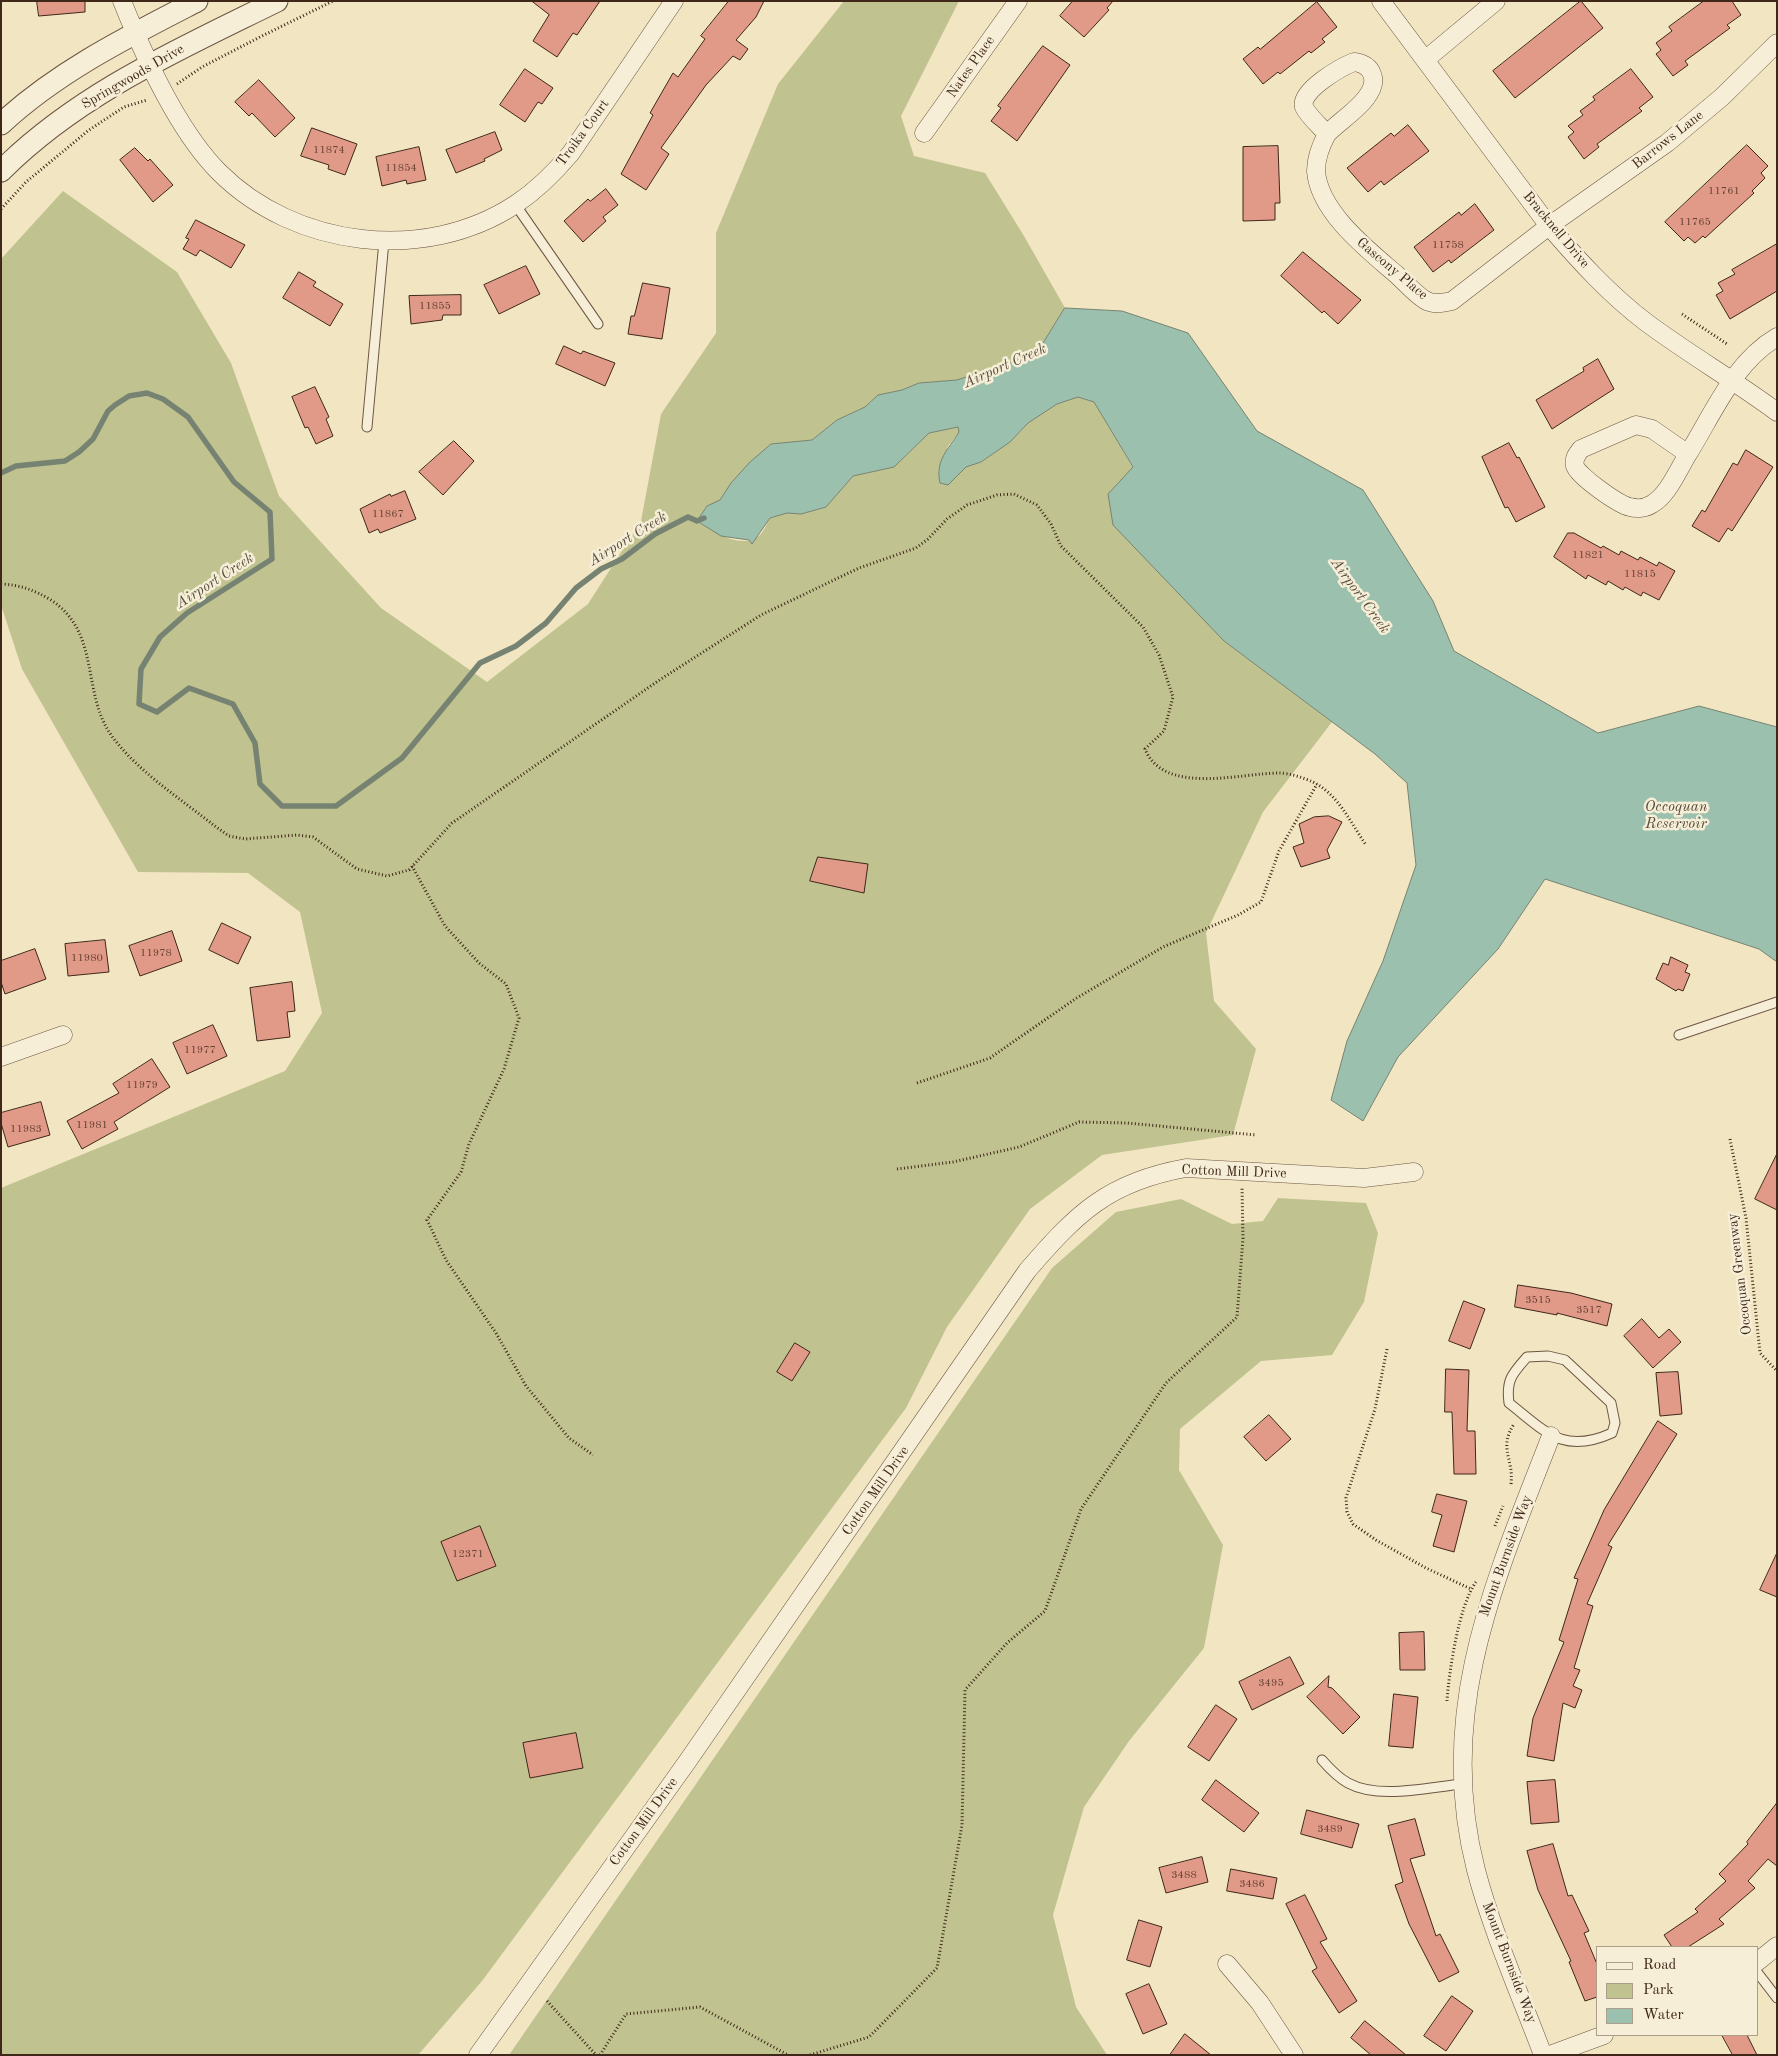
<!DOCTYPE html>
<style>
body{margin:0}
#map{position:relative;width:1778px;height:2056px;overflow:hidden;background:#f2e5c2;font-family:"Old Standard TT",serif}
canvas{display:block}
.frame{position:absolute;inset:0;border:2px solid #3f2719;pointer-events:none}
.legend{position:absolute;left:1596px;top:1946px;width:162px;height:90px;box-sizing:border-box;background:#f7eed7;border:1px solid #ad9e8b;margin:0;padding:6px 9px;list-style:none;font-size:15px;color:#3f2719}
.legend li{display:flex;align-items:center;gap:10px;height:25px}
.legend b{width:25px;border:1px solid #ad9e8b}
</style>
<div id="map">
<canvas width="1778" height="2056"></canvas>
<div class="frame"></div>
<ul class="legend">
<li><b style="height:6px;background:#f7eed7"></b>Road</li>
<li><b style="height:14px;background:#c0c38f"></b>Park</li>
<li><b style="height:14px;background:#9cc0ae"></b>Water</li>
</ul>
</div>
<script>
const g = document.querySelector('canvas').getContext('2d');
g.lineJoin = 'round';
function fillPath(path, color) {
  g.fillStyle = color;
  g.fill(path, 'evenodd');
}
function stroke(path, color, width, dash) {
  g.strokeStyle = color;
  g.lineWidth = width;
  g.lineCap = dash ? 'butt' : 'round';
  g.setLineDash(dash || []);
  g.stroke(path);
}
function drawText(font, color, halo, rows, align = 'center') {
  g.font = font + ' "Old Standard TT",serif';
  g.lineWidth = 5;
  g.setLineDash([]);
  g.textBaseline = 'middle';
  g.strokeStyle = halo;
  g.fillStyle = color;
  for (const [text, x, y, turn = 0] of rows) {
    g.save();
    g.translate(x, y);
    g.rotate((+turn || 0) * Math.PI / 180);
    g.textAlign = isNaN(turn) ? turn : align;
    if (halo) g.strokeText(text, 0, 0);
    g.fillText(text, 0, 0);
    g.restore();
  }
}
fillPath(new Path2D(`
 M844,1H959L901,116L914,156L985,173L1024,236L1065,308L1036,354L957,380L919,383L902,390L878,395L865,407L837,420L812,440L771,444L731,483L720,500L707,506L697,521C712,531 742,551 760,535C764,531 767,523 770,518L787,513L801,514L826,507L853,476L894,467L929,433L958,426L959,432L948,446L938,471L981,462L1010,442L1028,423L1057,404L1078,397L1094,402L1133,468L1108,494L1224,641L1332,722L1263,812L1206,933L1214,1001L1256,1049L1233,1135L1102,1155L1030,1209L947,1327L906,1408L482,1981L418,2055H1V1188L285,1071L322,1013L300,912L248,873L138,872L22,669L1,605V259L63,191L177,272L231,363L279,496L381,608L487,682L588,604L641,521L661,414L716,333V233L778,84Z
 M1278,1198L1366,1203L1378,1233L1364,1302L1332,1355L1261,1361L1180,1429L1179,1470L1223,1545L1204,1648L1129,1741L1084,1807L1053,1915L1076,2007L1107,2055H509L1052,1268L1116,1212L1181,1199L1232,1224L1263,1221Z`), '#c0c38f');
const water = new Path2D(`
 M1065,308L1122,311L1188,333L1257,431L1363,490L1433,601L1454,651L1598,733L1699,706L1777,727V962L1759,949L1545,879L1498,949L1398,1057L1363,1121L1331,1100L1347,1041L1383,961L1416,865L1407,783L1375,754L1224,641L1113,525L1108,494L1133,467L1094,402L1078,397L1057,404L1028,423L1010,442L981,462L966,467L948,485L940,483C935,460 948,450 959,432L958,427L929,433L894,467L853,476L826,507L801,514L787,513L770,518L752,544L749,540L721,536L697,521L707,506L720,500L731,483L750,462L771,444L812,440L837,420L865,407L878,395L902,390L919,383L957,380L1036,354Z`);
fillPath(water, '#9cc0ae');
stroke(water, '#778372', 1);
stroke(new Path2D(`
 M1,473L16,466L65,461L79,452L93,439L108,411L115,405L129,396L147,393L163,399L188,417L234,482L270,512L272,559L187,613L160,637L141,669L139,704L157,712L189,688L233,704L255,743L260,784L282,806H336L402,758L480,663L516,646L546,623L576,588L601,569L622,559L655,534L688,517L697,521L704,518`), '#778372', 5.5);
const building = new Path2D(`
 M37,1H85V12L39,16Z
 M532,1H600L577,35L573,33L557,57L533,41L549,15Z
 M729,1H764L756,17L736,40L748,49L740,60L733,56L706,85L661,148L669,154L646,190L621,174L653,115L650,113L673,73L678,77L705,39L701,36Z
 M1073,1H1113L1107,8L1109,10L1084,37L1060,16Z
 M1581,1L1603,28L1515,98L1493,71Z
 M1704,1H1732L1741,15L1727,25L1730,28L1685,61L1688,65L1673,76L1656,54L1661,50L1656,43L1672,31L1669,27Z
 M1317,2L1337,27L1322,39L1325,42L1311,53L1309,51L1280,74L1278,72L1263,84L1243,59L1258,47L1260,49Z
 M1043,46L1070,65L1017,141L991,121L1001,108L998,106Z
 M525,69L553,88L542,104L538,102L525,122L500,105Z
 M1631,69L1653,97L1639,108L1642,111L1597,144L1599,147L1584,159L1568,137L1574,132L1568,126L1583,115L1580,111L1595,100L1593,97Z
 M259,80L295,118L275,137L252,113L249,116L235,102Z
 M1408,125L1429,151L1384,185L1381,181L1368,192L1347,168L1391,133L1394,136Z
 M312,128L357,144L345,175L328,169L329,165L301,156Z
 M495,132L502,150L484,159L485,161L456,173L446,150Z
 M1747,145L1768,166L1761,173L1765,178L1752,191L1754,193L1705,238L1703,236L1695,243L1688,237L1684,241L1665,222Z
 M1278,146L1280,203H1275V220L1243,221V147Z
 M419,147L426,180L407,184L406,180L382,186L376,157Z
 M135,148L148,161L150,159L173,185L153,202L120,160Z
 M606,189L618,205L603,217L606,221L583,242L564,221L588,199L590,201Z
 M1475,204L1494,230L1451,263L1449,260L1433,272L1414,247L1459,212L1461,215Z
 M196,220L245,245L231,268L200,250L196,256L183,249L189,239L186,238Z
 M1777,244V291L1730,319L1716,295L1723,291L1718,283L1735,274L1732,270Z
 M1303,252L1361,300L1338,324L1324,311L1322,313L1281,276Z
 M526,266L540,294L499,314L484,285Z
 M299,272L316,282L313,286L343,304L330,326L283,298Z
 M643,283L670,288L662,339L628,334L631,316H634Z
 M461,295V315H443L442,320L411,324L409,296Z
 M564,346L581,354L583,351L615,363L605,386L556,364Z
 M1598,359L1614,389L1552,429L1536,400L1584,371L1583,368Z
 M315,387L329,417L326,419L333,436L316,444L308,427L305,428L292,397Z
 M454,441L474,461L443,495L419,472Z
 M1509,443L1517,458L1519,457L1545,507L1516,522L1508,507L1505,508L1482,457Z
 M1746,450L1773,467L1732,531L1728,528L1719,542L1692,526L1702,510L1705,512L1733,463L1737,465Z
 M405,491L416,519L380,533L378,529L369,533L360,509L390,494L391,496Z
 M1568,533H1574L1601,548L1603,546L1619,555L1621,551L1638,560L1640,557L1657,566L1659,562L1675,571L1659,600L1643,592L1641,596L1625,587L1623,590L1608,581L1606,585L1588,575L1586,579L1554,557Z
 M1329,816L1342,822L1327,850L1330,858L1301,867L1293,847L1304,843L1299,824L1314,817Z
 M818,857L868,864L864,893L810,881Z
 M222,923L251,937L238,964L209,950Z
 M172,931L182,961L140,976L129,946Z
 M105,940L109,972L68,976L65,944Z
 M35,949L46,979L5,994L1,982V961Z
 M1671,957L1688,965L1685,972L1690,974L1683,991L1678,989L1676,991L1656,979L1663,963L1668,965Z
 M292,982L295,1011L287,1012L290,1037L257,1041L250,988Z
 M213,1025L227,1056L187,1074L173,1043Z
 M152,1059L170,1087L114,1122L118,1129L82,1149L67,1121L119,1093L113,1084Z
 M41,1102L50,1135L8,1147L1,1123V1113Z
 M1777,1154V1210L1755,1199Z
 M1518,1285L1571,1293L1612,1304L1607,1326L1557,1313V1315L1515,1307Z
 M1464,1301L1485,1309L1470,1349L1449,1341Z
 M1642,1319L1659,1338L1669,1329L1681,1342L1653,1368L1624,1336Z
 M795,1343L810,1352L792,1381L777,1372Z
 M1446,1369L1469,1370L1467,1431H1475L1476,1474H1454L1452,1412H1445Z
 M1678,1372L1682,1414L1660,1416L1656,1373Z
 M1269,1415L1291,1439L1266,1461L1244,1437Z
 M1658,1421L1677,1434L1608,1545L1612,1547L1587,1604L1593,1606L1574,1668L1580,1670L1573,1686L1582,1690L1575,1708L1563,1703L1554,1761L1527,1756L1533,1718L1564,1642L1559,1640L1578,1579L1574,1578L1604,1510Z
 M1437,1494L1467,1501L1454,1552L1433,1546L1442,1515L1432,1512Z
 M480,1526L496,1566L457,1581L441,1542Z
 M1777,1553V1597L1760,1590Z
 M1424,1632L1425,1670H1400L1399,1633Z
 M1290,1657L1304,1684L1252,1710L1239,1682Z
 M1329,1676L1328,1687L1332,1688L1360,1717L1343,1734L1307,1697Z
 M1394,1694L1418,1697L1413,1748L1389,1746Z
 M1216,1705L1237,1719L1209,1761L1188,1747Z
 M576,1733L583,1768L530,1778L523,1743Z
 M1216,1780L1259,1813L1244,1832L1202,1800Z
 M1555,1780L1559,1822L1531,1824L1527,1782Z
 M1777,1803V1866L1768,1859L1748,1881L1755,1888L1719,1919L1724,1924L1688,1947H1672L1664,1935L1698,1912L1695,1909L1726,1881L1719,1874L1748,1844L1747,1842Z
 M1307,1810L1359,1824L1352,1848L1301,1834Z
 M1415,1819L1425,1855L1410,1859L1436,1936L1440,1934L1459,1972L1439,1982L1409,1924L1395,1885L1403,1882L1388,1826Z
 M1553,1844L1568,1896L1572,1895L1589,1931L1584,1933L1597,1964V1997L1585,2001L1569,1962L1571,1961L1538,1890L1527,1851Z
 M1202,1857L1208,1882L1166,1893L1159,1868Z
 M1231,1869L1277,1878L1273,1899L1227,1891Z
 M1305,1895L1327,1939L1320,1942L1357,2001L1339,2013L1312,1971L1317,1968L1286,1904Z
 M1139,1920L1162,1927L1150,1967L1127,1960Z
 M1149,1984L1167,2024L1143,2034L1126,1994Z
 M1452,1996L1473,2011L1446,2051L1424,2036Z
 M1365,2021L1406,2055H1371L1351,2038Z
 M1185,2034L1211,2055H1170Z
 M1722,2035H1747L1757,2055H1733Z`);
fillPath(building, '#e19988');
stroke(building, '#3f2719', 1);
const service = new Path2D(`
 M515,204L598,324
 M367,427L384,241
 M1679,1035L1777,1002
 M1548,1356L1565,1360L1611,1403L1615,1423L1612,1433C1563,1455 1546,1432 1509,1403C1506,1380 1512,1374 1527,1357Z
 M1322,1760C1329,1768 1337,1777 1348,1783C1379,1800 1429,1787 1463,1784
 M1757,1972L1777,1998`);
const minor = new Path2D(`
 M122,1C144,56 177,130 219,172C295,248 425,264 516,204C537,190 555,172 571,153L674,1
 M1381,1L1549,226C1579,261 1610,295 1647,323C1689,354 1735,381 1777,412
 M1425,60L1496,1
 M1354,62C1362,63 1369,66 1372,74C1381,96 1341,119 1327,134C1321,127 1308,116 1304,107C1299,91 1341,67 1354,62Z
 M924,133L1018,1
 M1327,134C1321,145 1316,158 1316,171C1319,212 1368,250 1397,275C1406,283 1415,294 1425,300C1433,305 1443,303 1452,301L1549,226L1667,143L1722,97L1777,43
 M1636,425L1652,429L1688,454C1678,470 1668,495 1652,504C1646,508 1637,509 1630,507C1619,505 1578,476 1575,466C1573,459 1577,454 1581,449Z
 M1688,454C1713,414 1734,362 1777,337
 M1,1057L63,1035
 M1757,1962L1777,1946
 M1227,1964L1260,2003L1294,2055
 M478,2055L687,1762L1027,1271C1077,1213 1108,1182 1186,1168L1364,1178L1414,1172
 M1543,2055C1520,1994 1493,1934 1476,1870C1435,1712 1495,1580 1551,1436
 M1550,2055L1604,2035`);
const tertiary = new Path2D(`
 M1,124C58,71 129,36 197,1
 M1,171C79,93 180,49 277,1`);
stroke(service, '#6c5643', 11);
stroke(minor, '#6c5643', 19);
stroke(tertiary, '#6c5643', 23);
stroke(new Path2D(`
 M177,84L202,67L260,37L333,1
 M1,209L26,182L89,130L124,107L147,100
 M1682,314L1727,344
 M1,584C21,585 34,590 51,600C101,633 81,691 111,735C138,772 181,799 216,827L229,836L245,839L297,835L313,837L357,869L387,876L409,870L452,823L661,679L761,615L859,568L916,548L928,539L947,519L967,505L997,495L1014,494L1037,505L1051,524L1061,546L1143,627L1159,655L1173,697L1164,731L1145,749C1164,796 1241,773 1279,773C1289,773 1304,778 1313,782C1339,795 1350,822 1366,845
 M412,866L445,926L479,963L506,984L519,1018L504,1069L469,1144L461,1172L427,1220L446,1260L496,1333L526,1386L569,1438L593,1455
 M917,1083L990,1058L1075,999L1163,947L1238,915L1261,902L1279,851L1317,784
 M1730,1139L1746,1218L1760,1353L1777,1371
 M897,1169L953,1162L1019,1147L1079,1122L1127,1123L1256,1135
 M1387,1349L1375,1409L1346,1498L1347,1512L1353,1524L1376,1540L1426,1568L1471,1589
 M1511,1484C1514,1458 1498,1449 1514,1424
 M1495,1526L1503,1506
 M1447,1701C1449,1671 1459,1605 1476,1582
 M547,2001L596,2055
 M600,2055L626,2014L700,2007L788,2055
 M810,2055L869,2037L937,1968L962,1825L965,1690L1007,1643L1045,1611L1081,1509L1166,1383L1237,1317L1243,1238L1242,1187`), '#3f2719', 3, [1, 2.5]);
stroke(service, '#f7eed7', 9);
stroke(minor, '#f7eed7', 18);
stroke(tertiary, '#f7eed7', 21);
drawText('11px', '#684435', null, [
 ["11874",329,150],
 ["11854",401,168],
 ["11761",1724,191],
 ["11765",1695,222],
 ["11758",1448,245],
 ["11855",435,306],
 ["11867",388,514],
 ["11821",1588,555],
 ["11815",1640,574],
 ["11978",156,953],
 ["11980",87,958],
 ["11977",200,1050],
 ["11979",142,1085],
 ["11981",92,1125],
 ["11983",26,1129],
 ["3515",1538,1300],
 ["3517",1589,1310],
 ["12371",468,1554],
 ["3495",1271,1683],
 ["3489",1330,1829],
 ["3488",1184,1875],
 ["3486",1252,1884]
]);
drawText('14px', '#3f2719', '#f7eed7', [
 ["Nates Place",971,67,-55],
 ["Springwoods Drive",133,77,-30],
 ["Troika Court",583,133,-54],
 ["Barrows Lane",1668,140,-38],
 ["Bracknell Drive",1556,230,50],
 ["Gascony Place",1392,269,40],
 ["Cotton Mill Drive",1234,1172,2],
 ["Occoquan Greenway",1740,1274,-97],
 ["Cotton Mill Drive",876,1491,-55],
 ["Mount Burnside Way",1506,1556,-70],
 ["Cotton Mill Drive",644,1822,-54],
 ["Mount Burnside Way",1509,1963,69]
]);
drawText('italic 15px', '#564d3e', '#f7eed7', [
 ["Airport Creek",1005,366,-24],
 ["Airport Creek",628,539,-32],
 ["Airport Creek",215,581,-33],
 ["Airport Creek",1360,596,54],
 ["Occoquan",1676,807],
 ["Reservoir",1676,824]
]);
</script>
